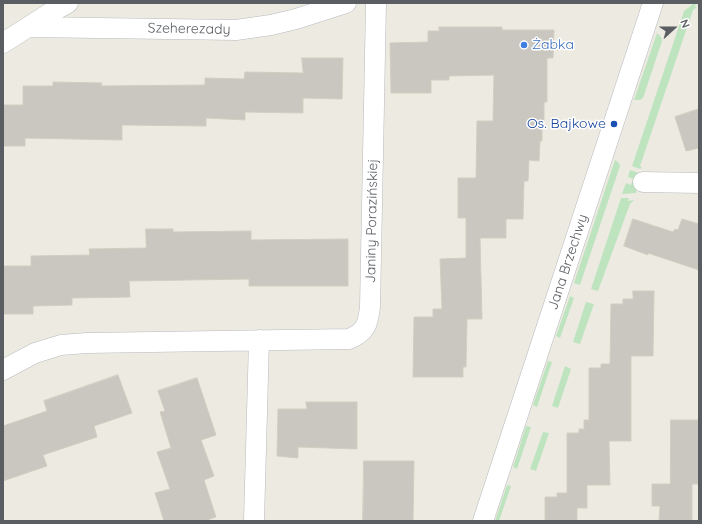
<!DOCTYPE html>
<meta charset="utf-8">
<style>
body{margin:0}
#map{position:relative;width:702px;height:524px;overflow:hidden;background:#edebe1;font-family:Quicksand,sans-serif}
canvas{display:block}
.frame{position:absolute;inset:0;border:4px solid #5a5d62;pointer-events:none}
.north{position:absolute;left:654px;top:8px;width:40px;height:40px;-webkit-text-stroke:3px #fff;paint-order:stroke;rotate:69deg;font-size:11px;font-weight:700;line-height:16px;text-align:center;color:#5a5d62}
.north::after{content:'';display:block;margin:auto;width:14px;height:18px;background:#5a5d62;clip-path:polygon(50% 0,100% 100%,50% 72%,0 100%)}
</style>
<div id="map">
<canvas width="702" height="524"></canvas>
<div class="frame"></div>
<div class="north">N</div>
</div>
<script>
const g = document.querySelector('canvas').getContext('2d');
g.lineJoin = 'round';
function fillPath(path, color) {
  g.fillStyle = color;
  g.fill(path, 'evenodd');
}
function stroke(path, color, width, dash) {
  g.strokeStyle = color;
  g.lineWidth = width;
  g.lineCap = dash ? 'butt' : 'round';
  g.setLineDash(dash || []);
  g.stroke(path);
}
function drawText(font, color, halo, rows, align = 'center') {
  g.font = font + ' Quicksand,sans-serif';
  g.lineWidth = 3;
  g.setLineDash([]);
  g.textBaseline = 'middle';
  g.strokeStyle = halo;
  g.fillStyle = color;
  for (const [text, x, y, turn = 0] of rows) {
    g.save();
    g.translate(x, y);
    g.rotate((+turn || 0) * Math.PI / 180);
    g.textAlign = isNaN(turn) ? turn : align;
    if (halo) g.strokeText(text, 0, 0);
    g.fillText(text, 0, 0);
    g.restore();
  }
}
fillPath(new Path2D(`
 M693,4L697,5L694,7H697L693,10L640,166L642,168L640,169L632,166L682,17L684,11Z
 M657,33L661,37L662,41L643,98L640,100H634Z
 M615,160L619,163L620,166L580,285L574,283Z
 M630,170L639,173L636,193L622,194L626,183L631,185L633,179L628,177Z
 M621,198H629L628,201L634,200L630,204L598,291L591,289Z
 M570,296L574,298L560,338L556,336Z
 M586,302L594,304L580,344L573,342Z
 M548,361L552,362L537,407L533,405Z
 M565,366L571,369L558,408L552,406Z
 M526,426L531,427L517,469L513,467Z
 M543,432L549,433L536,471L530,469Z
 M507,485L511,486L499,521H495Z`), '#bde4bf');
const building = new Path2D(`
 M439,27H502V30H554L553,58H547V102H544V122H542V141H540L539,161L529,160L528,181H524L523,219H506V238H480L482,319H467L466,367H463V377H413L414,317H433V309H442L440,259L466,258V218H458V178H476L477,121H493L494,75L449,76V80H431V93H391L390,43L428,42V31H439Z
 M302,58H343L342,99L303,98V113L245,112V120L206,118V126L122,125V140L25,138V146H3V105H23V86H53V82L102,83L101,86L205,85V78L244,79L245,72L303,73Z
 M699,109V148L686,151L675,117Z
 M633,219L673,232L675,229L678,230L682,219L699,224V270L648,253V255L624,246Z
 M146,229H173V232L251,231V240L348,239V286H249V279L129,281L130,297L72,298V305L33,306V314H3V266H31V256L90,255L89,249L146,248Z
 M633,291H654L653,356H631V441H609L610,485H587V508H577V521H545V497H557V493H567V433H579V429H584V420H589V368H601V364H610L611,304H623V299H633Z
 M118,375L132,413L94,426L97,437L43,455L47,466L3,481V426L47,411L44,401Z
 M197,378L216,435L201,440L214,476L204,480L216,517L204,521H164L155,493L170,489L157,452L171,448L160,412L165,411L158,391Z
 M306,402H357V449L298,447V458L277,456L278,409H307Z
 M671,420H699V484H692V521H659L660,506H652V484H670Z
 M364,461H414L413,521H363Z`);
fillPath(building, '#cac7c0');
stroke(building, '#d1cdc0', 1);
const minor = new Path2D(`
 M29,27L236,30L271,25L296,19L346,3
 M3,43L55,10L68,3
 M643,182L699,183
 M3,370L35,353L61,345L87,343L349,339C366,332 368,324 370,307L376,3
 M254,521L259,340
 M483,521L653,3`);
stroke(minor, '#b7b9be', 21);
stroke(minor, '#fff', 20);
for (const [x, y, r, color] of [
 [524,45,4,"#3f7fe0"],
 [614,124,4,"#1a4fb4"]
]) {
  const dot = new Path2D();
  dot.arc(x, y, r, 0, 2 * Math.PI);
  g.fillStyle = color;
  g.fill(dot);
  stroke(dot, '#fff', 1.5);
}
drawText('14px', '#5a5d62', '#fff', [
 ["Szeherezady",189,29,1],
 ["Janiny Porazińskiej",372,221,-89],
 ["Jana Brzechwy",568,262,-72]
]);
drawText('14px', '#366cbe', '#fff', [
 ["Żabka",532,45]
], 'left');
drawText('14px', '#164399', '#fff', [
 ["Os. Bajkowe",606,124]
], 'right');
</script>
